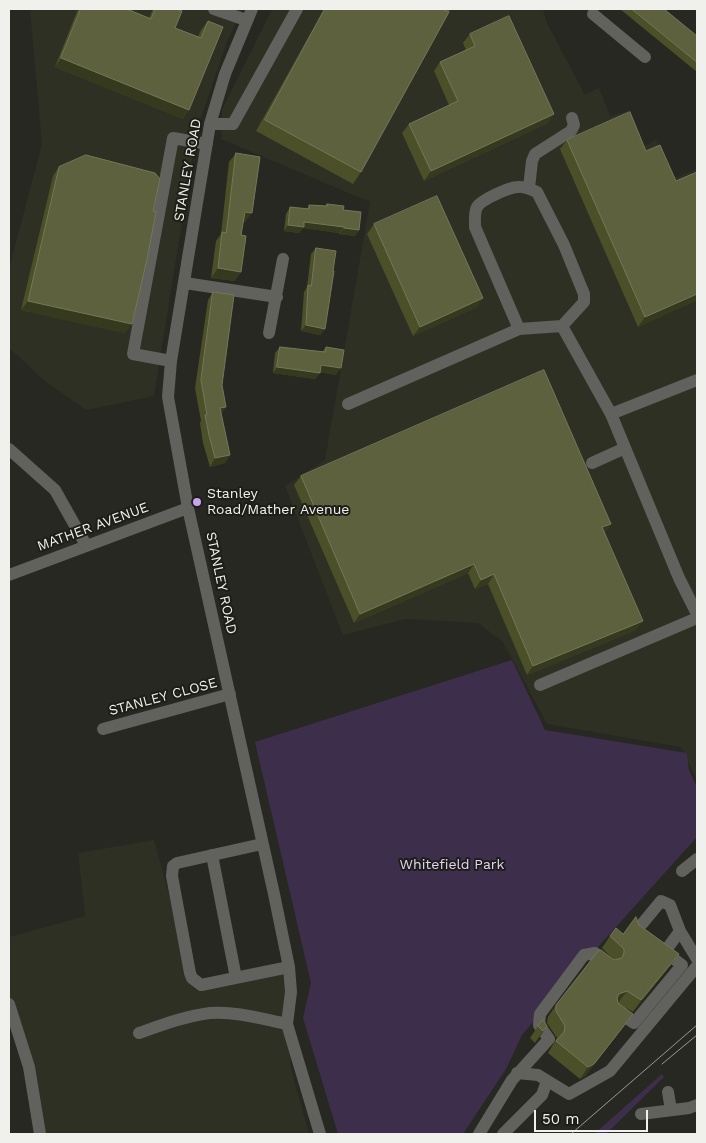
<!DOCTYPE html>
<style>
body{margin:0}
#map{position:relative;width:706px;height:1143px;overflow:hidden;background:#272821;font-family:"Work Sans",sans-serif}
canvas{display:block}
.frame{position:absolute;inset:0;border:10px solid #f0f1ec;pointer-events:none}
.scale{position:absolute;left:534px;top:1110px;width:114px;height:22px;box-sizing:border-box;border:2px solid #f0f1ec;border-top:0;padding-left:6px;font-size:15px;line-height:18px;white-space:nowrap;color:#f0f1ec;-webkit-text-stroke:4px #1d1e18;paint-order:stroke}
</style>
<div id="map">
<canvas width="706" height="1143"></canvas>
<div class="frame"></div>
<div class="scale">50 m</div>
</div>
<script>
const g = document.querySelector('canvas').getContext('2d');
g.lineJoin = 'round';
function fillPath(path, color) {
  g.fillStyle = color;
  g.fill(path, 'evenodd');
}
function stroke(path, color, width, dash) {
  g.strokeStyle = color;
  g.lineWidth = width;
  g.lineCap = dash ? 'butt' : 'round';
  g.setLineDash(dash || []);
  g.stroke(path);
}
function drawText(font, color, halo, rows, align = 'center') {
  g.font = font + ' "Work Sans",sans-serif';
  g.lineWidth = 4;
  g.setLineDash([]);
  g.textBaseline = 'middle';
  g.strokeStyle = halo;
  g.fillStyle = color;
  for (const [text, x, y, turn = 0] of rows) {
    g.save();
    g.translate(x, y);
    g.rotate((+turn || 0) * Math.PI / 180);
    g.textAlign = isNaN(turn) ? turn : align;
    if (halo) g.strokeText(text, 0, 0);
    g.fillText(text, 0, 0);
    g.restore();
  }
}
fillPath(new Path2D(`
 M30,9H243L228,39L197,129L154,396L86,410L46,382L9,348V268L42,144Z
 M272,9H543L546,21L585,95L599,88L610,116L628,111L641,148L656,140L672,179L697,169V780L681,747L547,724L503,642L478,623L405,619L343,635L285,486L325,460L370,202L221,139L222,110Z
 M154,840L195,990L283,971L291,1068L309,1134H46L9,1006V937L85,916L78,853Z`), '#2e3023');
fillPath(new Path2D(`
 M512,660L545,730L687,753L689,770L697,787V837L589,957L522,1035L506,1069L463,1134H338L303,1018L311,983L255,742Z
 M662,1074L664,1077L606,1134H594Z`), '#3d2e4c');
stroke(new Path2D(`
 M214,9L246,20
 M252,9L225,74L210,124L171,361L168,397L188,508L274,894L289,967L291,992L287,1024L320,1134
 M593,14L645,57
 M210,124H233L297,9
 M529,188L532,161L535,154L571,131L574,125L572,118
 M185,283L277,297
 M519,329L475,227C475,221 474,213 477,207C481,200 509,187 518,187C525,186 531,190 537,192L564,245L584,294V302L562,326
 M269,333L283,259
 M171,361L133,354L173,138L207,144
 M348,404L519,329L562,326L611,414L679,578L697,614
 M611,414L697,380
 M9,449L55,490L86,545
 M592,463L625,448
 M9,575L188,508
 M540,685L697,618
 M103,729L230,694
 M262,844L177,863L173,866L172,876L190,973L192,978L201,985L289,967
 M212,855L236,978
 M682,871L697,859
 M642,924L661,901L670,905L680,931
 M669,946L680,931L697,959
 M9,1004L29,1067L40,1134
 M617,1011L634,1023L682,965L662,950
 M139,1033C162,1025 186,1016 210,1013C236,1011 262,1019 287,1024
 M517,1073L538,1075L569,1094L610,1071L697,966
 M668,1092L671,1110
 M641,1114L689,1108L697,1105
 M479,1134L512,1080L549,1039L539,1025L540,1014L584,955L595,953L608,964
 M503,1134L542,1095L547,1081`), '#61615e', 12);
stroke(new Path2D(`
 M662,1064L697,1035
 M571,1134L697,1025`), '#999a94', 1);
fillPath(new Path2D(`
 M78,9H127L149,18L153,9H176L175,28L198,37L201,30L208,21L183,119L55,67Z
 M324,9H451L449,12L361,172L353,184L256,131Z
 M620,9H664L697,36V72Z
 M470,34L548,123L424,181L402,133L409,124L449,105L434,71L440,62L466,50L463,43Z
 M567,140L646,151L676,181L697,172V300L638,327L560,149Z
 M236,153L245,222H243L235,281L211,278L216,241L221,234L229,162Z
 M59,167L125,333L21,310L53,176Z
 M327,204L343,210L359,230L355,236L339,234V233L303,228L299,233L284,231L286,214L290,207L307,209L309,205L326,206Z
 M374,224L477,307L413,336L367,234Z
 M316,248L333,271L325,329L320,335L301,331L304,292L307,287L311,254Z
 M213,292L222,385L221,413L230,455L225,463L210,467L203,443L200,423L201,421L195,388L208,300Z
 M280,347L322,352L326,347L336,375L320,372L315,379L273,373L275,353Z
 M301,476L611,524L604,533L636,630L527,675L488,584L475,589L468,573L354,623L294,485Z
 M639,925L679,954L670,966L633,1012L619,1004L633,1014L624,1026L585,1076L580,1079L548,1053L557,1038L547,1023L548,1017L556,1005L614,960L602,948L610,936L623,934Z
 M538,1026H547L535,1043L530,1038Z`), '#4b5029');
fillPath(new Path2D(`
 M61,58L189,110L183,119L55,67Z
 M554,114L548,123L424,181L431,171Z
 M245,212L252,213L245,222L238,221Z
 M304,222L344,227L339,233L303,228L299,233L284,231L288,225Z
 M344,228L359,230L355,236L339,234Z
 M218,268L241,272L235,281L211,278Z
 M697,294V300L638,327L645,317Z
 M483,298L477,307L413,336L420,327Z
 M28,301L132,324L125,333L21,310Z
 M306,325L325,329L320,335L301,331Z
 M321,365L341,368L336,375L316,372Z
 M277,367L320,373L315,379L273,373Z
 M226,407L221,415L220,408Z
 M230,455L225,463L210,467L215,458Z
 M611,524L604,533L602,527Z
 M474,564L468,573L354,623L360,614Z
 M494,574L488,584L475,589L481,580Z
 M643,621L636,630L527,675L533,666Z
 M679,954L670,966L633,1012L641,1000Z
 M627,991L618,1003L611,1006L619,994Z
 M633,1014L624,1026L585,1076L580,1079L588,1067Z
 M547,1026L539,1038L535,1043L543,1031Z`), '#35391d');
const building = new Path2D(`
 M81,9H127L151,19L155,9H176L182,11L175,28L201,38L208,21L223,27L189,110L61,58Z
 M325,9H443L449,12L361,172L265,120Z
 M632,9H664L697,36V62Z
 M509,16L554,114L431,171L409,124L458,101L440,62L475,46L470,34Z
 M630,112L646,151L660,145L676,181L697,172V294L645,317L567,140Z
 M236,153L260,157L252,213L245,212L241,235L246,236L241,272L218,268L222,232L226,233Z
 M86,155L155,173L160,179L153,211L156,212L147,259L132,324L28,301L59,167Z
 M437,196L483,298L420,327L374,224Z
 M327,204L344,206L343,210L361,212L359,230L344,228V227L304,222V227L288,225L290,207L309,209V205L327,206Z
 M316,248L336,251L333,271H334L325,329L306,325L308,285L311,286Z
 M213,292L234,295L222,385L226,407L220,408L230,455L215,458L209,435L205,415H207L201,380Z
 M280,347L325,352L326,347L344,350L341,368L321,365L320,373L277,367Z
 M544,370L611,524L602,527L643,621L533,666L494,574L481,580L474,564L360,614L301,476Z
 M636,917L639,925L679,954L641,1000L627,991L619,994L617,998L618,1003L633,1014L594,1064L588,1067L556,1041L564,1032L565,1026L556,1011V1005L599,950H601L614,960L622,958L624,953V949L610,936L616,928L623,934Z
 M543,1020L547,1026L543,1031L538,1026Z`);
fillPath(building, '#5d613e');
stroke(building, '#747859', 1);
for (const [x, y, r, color] of [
 [197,502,5,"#c9a5ee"]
]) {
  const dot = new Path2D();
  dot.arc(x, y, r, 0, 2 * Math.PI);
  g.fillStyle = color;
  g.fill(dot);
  stroke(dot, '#1d1e18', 2);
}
drawText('14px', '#f0f1ec', '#1d1e18', [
 ["STANLEY ROAD",188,170,-80],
 ["MATHER AVENUE",93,527,-20],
 ["STANLEY ROAD",221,583,78],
 ["STANLEY CLOSE",163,697,-15]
]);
drawText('14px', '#f0f1ec', '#1d1e18', [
 ["Stanley",207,494],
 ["Road/Mather Avenue",207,510]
], 'left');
drawText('14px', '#e3d1f8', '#1d1e18', [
 ["Whitefield Park",452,865]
]);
</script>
